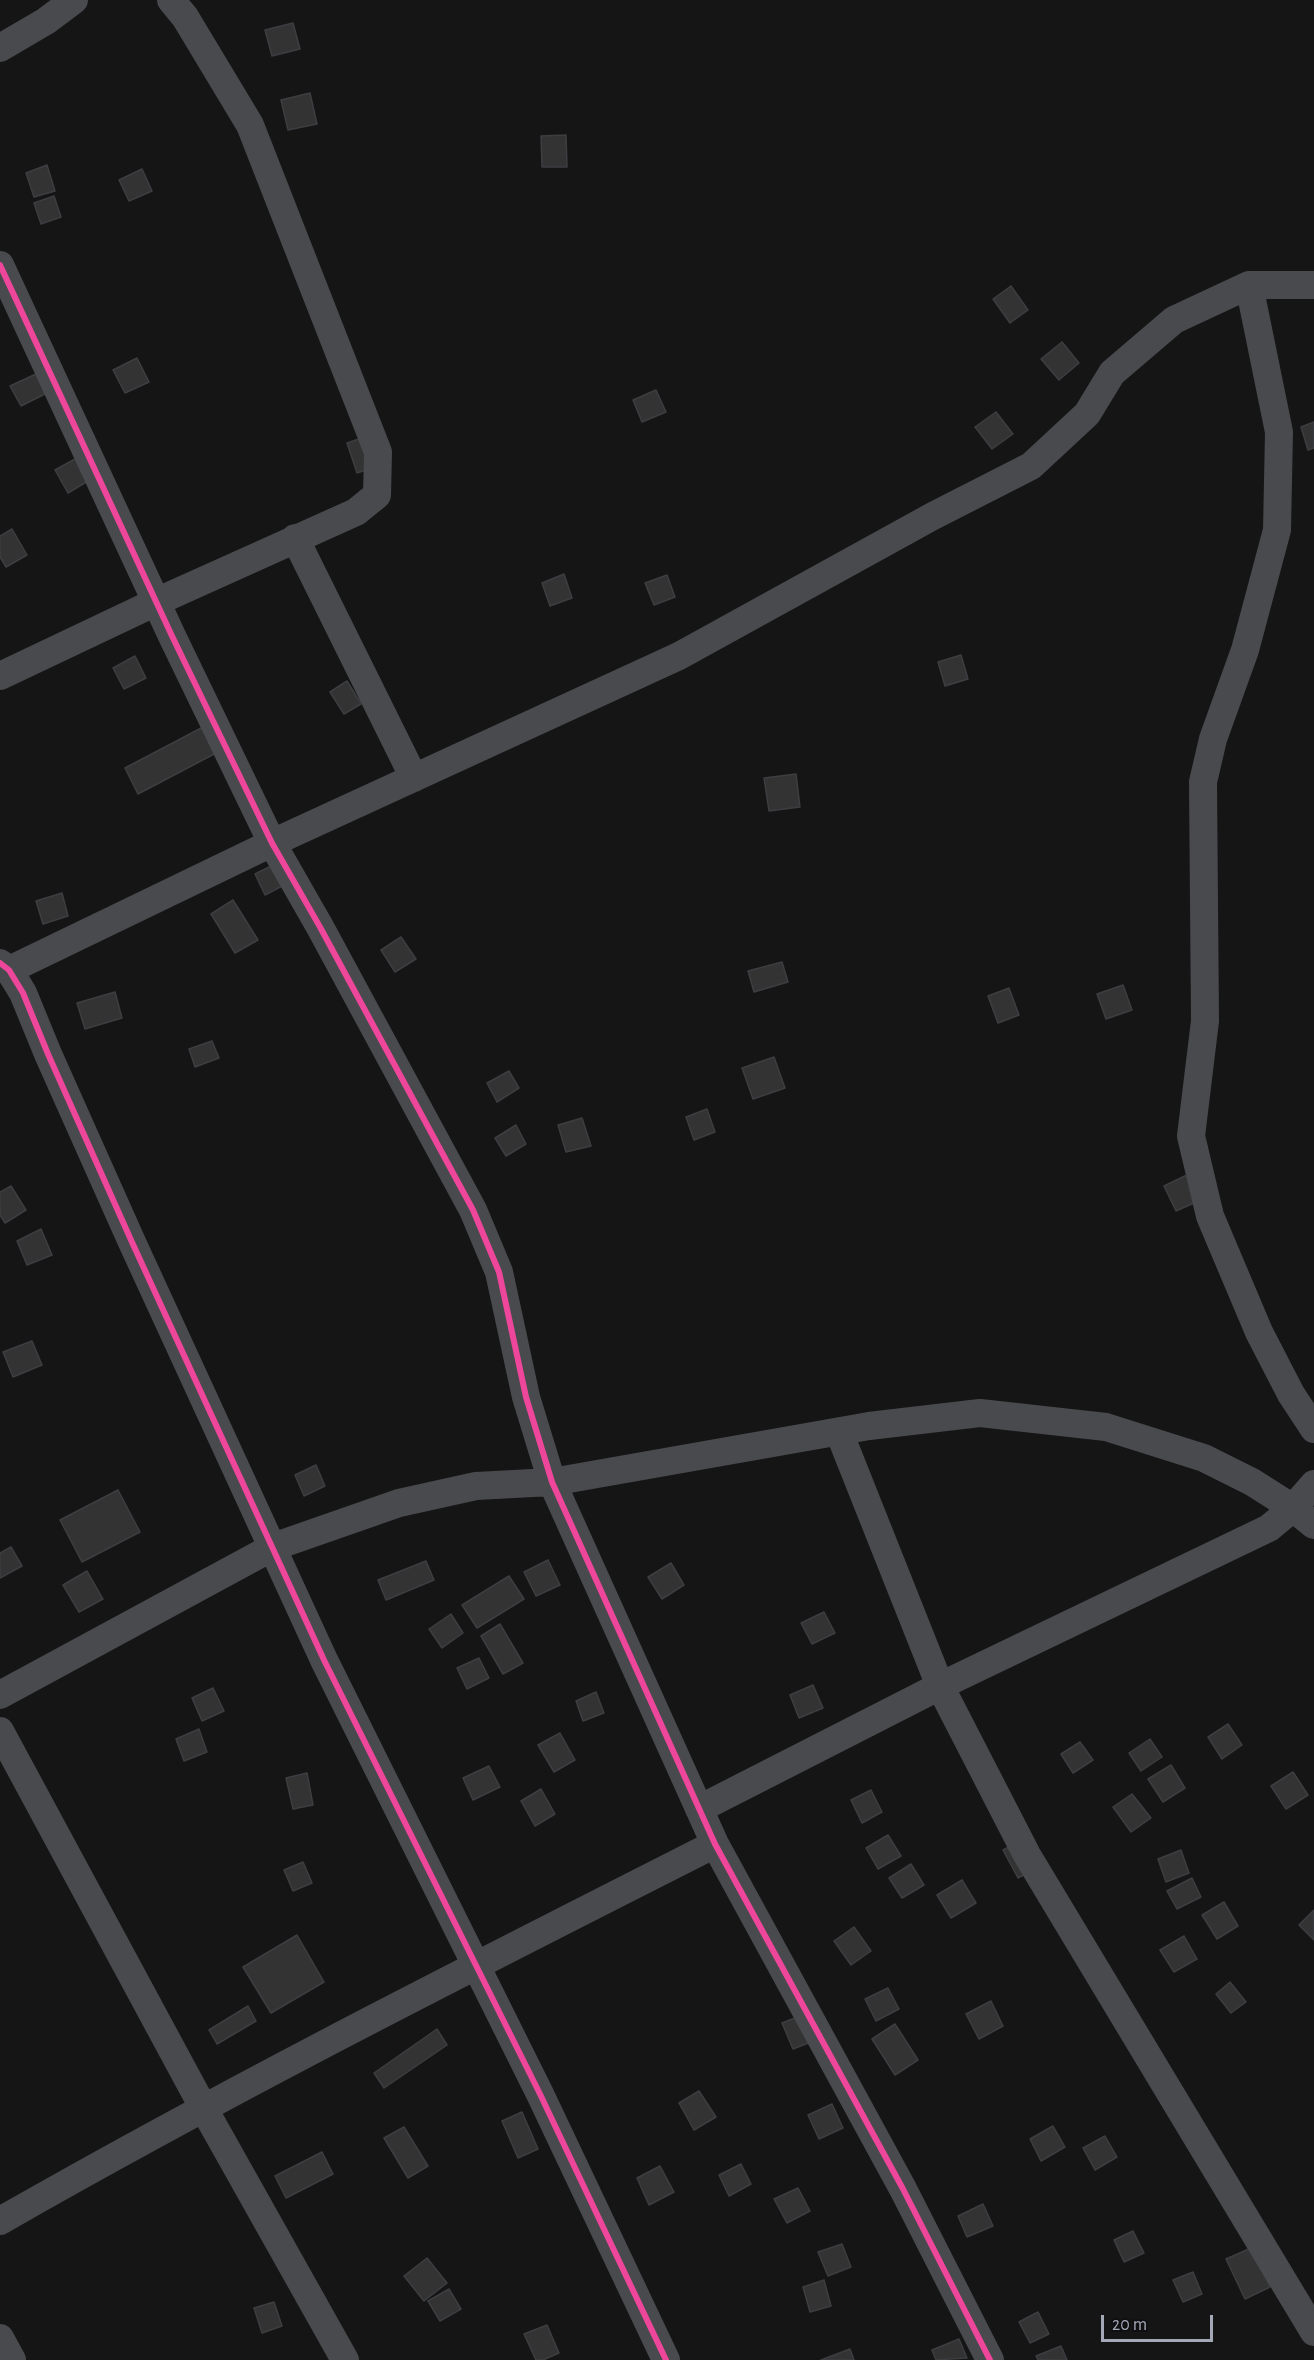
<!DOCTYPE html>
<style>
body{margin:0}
#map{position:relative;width:1314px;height:2360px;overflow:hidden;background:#151515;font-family:"Alegreya Sans",sans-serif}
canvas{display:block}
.scale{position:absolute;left:1101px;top:2315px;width:112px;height:27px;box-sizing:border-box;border:3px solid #a5a9b7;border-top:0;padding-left:8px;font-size:18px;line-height:21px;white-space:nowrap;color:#a5a9b7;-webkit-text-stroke:4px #0f0f11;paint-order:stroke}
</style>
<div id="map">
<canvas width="1314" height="2360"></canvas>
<div class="scale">20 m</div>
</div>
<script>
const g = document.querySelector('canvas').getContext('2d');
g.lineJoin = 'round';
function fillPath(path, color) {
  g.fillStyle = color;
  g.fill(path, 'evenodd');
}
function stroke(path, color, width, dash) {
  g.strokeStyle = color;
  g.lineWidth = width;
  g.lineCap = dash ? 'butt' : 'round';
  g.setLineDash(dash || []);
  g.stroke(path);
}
const building = new Path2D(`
 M293,23L300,49L272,56L265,30Z
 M310,93L317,124L288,130L281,100Z
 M566,135L567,167H542L541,136Z
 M47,165L55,191L34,197L26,173Z
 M142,169L152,191L129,201L119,180Z
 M54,196L61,217L41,224L34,203Z
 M1011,286L1028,310L1010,323L993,299Z
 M1062,342L1079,363L1059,380L1041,359Z
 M137,358L149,382L125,393L113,370Z
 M36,374L45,394L21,406L10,386Z
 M656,390L666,412L642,422L633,400Z
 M996,412L1013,434L992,449L975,427Z
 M1314,422V448L1308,450L1301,427Z
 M368,436L378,466L357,473L347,443Z
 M75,459L88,481L68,493L55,470Z
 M12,529L27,555L6,567L0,557V536Z
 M564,574L572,598L550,606L542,583Z
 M667,575L675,597L654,605L645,583Z
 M961,655L968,679L945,686L938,662Z
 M135,656L146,678L124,689L113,668Z
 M347,681L361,704L344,714L330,692Z
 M205,726L218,752L138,794L125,768Z
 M796,774L800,807L769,811L764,778Z
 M275,864L286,884L265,895L255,874Z
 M62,893L68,916L43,924L36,901Z
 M233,900L258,940L235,953L211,914Z
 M401,937L416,959L395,972L381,950Z
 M782,962L788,982L754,992L748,971Z
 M1123,985L1132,1010L1106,1019L1097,994Z
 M1009,988L1019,1015L998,1023L988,996Z
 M115,992L122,1018L85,1029L77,1003Z
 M212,1041L219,1058L195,1067L189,1049Z
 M774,1057L785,1088L753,1099L742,1068Z
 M509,1071L519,1088L497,1102L487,1083Z
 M707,1109L715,1132L694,1140L686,1117Z
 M582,1118L591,1146L566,1152L558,1125Z
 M516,1125L526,1144L506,1156L495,1138Z
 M1191,1173L1203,1199L1176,1211L1164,1186Z
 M11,1186L26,1210L5,1223L0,1215V1192Z
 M41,1229L52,1255L27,1265L17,1241Z
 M32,1341L42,1365L13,1377L3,1352Z
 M316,1465L325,1486L304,1496L295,1475Z
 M118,1490L140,1532L82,1562L60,1520Z
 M11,1547L22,1566L0,1578V1553Z
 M548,1560L560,1585L536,1596L524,1572Z
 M426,1561L434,1580L386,1600L378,1580Z
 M671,1563L684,1585L662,1599L648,1577Z
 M87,1571L103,1599L79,1612L63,1585Z
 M509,1576L524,1599L477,1628L462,1605Z
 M824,1612L835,1633L812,1644L801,1623Z
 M451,1614L463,1633L442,1648L429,1629Z
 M500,1624L523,1663L503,1674L481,1636Z
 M479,1658L489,1678L467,1689L457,1668Z
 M813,1685L823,1708L799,1718L790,1695Z
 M213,1688L224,1711L202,1721L192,1698Z
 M596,1692L604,1713L583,1721L576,1701Z
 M1228,1724L1242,1745L1222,1759L1208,1737Z
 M199,1729L207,1752L184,1761L176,1739Z
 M560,1733L575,1760L554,1772L538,1745Z
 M1150,1739L1162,1757L1141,1771L1129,1753Z
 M1080,1742L1093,1760L1073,1773L1061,1754Z
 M1171,1765L1185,1788L1163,1802L1148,1779Z
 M489,1766L500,1787L473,1800L463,1778Z
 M1293,1772L1308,1795L1286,1809L1271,1786Z
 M307,1773L313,1805L293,1809L286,1778Z
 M541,1789L555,1814L535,1826L521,1801Z
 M871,1790L882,1812L862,1823L851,1800Z
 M1132,1794L1151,1818L1131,1832L1113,1807Z
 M888,1835L901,1856L878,1869L866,1848Z
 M1020,1841L1035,1869L1018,1878L1003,1850Z
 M1181,1850L1189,1873L1166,1882L1158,1859Z
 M303,1862L312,1883L293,1891L284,1870Z
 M911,1864L924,1885L902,1898L889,1878Z
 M1192,1878L1201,1897L1177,1909L1167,1891Z
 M962,1880L976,1903L951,1918L937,1895Z
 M1224,1902L1238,1926L1217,1939L1202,1915Z
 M1314,1910V1940L1299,1925Z
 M854,1927L871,1951L851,1965L834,1941Z
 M297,1935L324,1982L271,2013L243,1967Z
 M1184,1936L1197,1959L1174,1972L1160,1950Z
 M1230,1982L1246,2002L1231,2013L1216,1994Z
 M888,1988L899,2009L876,2021L865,1999Z
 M991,2001L1003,2026L979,2039L966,2014Z
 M248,2006L256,2021L217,2044L209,2030Z
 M805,2014L816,2040L793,2049L782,2023Z
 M895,2024L918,2060L895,2075L872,2039Z
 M437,2029L447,2045L384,2088L374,2073Z
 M699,2091L716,2117L694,2130L679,2103Z
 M832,2104L843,2128L819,2139L808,2115Z
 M522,2112L538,2149L518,2158L502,2121Z
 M1053,2126L1065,2147L1041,2161L1030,2139Z
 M404,2127L428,2166L408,2178L384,2138Z
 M1105,2136L1117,2157L1095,2170L1083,2148Z
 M322,2152L333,2174L286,2198L275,2176Z
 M741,2164L751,2184L729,2196L719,2175Z
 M660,2166L674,2192L649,2205L637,2178Z
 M798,2188L810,2211L787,2223L774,2199Z
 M983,2204L993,2226L967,2237L958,2216Z
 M1133,2231L1144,2253L1124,2262L1114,2240Z
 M842,2244L851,2267L828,2276L818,2252Z
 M1251,2248L1270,2287L1245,2299L1226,2259Z
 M427,2258L447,2283L424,2301L404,2276Z
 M1193,2272L1202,2294L1183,2302L1173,2280Z
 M824,2280L831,2306L810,2312L803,2287Z
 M449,2289L461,2309L440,2321L428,2301Z
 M274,2302L282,2326L262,2333L254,2308Z
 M1038,2312L1049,2334L1030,2343L1019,2322Z
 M547,2325L559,2353L543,2360H536L524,2334Z
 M959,2339L967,2358L936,2360L932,2350Z
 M1061,2346L1067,2360H1038L1036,2356Z
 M850,2349L854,2360H821Z`);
fillPath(building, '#333334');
stroke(building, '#3d3e41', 1.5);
stroke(new Path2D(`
 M0,48L46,21L74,0
 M0,265L172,636L272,843L320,927L473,1210L499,1272L526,1397L552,1482L715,1844L903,2189L990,2360
 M1249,285L1279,432L1277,530L1245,650L1213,739L1203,782L1205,1021L1191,1136L1210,1216L1259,1332L1291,1394L1314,1429
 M295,538L414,778
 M0,676L156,602L356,512L377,495L378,452L250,125L185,17L171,0
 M0,963L9,970L23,993L48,1054L131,1240L324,1660L540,2094L666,2360
 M9,970L272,843L679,656L933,516L1031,466L1087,414L1112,373L1174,320L1249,285H1314
 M839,1432L940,1686L1027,1855L1314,2332
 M0,1695L273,1547L399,1503L476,1486L552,1482L869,1426L980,1413L1106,1427L1204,1458L1252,1482L1293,1508L1314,1525
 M0,1731L204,2109L345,2360
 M699,1809L940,1686L1269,1528L1293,1508L1314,1484
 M0,2221C234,2087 475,1966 715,1844
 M0,2338L12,2360`), '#494a4e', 28);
stroke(new Path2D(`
 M0,265L172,636L272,843L320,927L473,1210L499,1272L526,1397L552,1482L715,1844L903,2189L990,2360
 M0,963L9,970L23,993L48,1054L131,1240L324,1660L540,2094L666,2360`), '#ed469a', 6);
</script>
